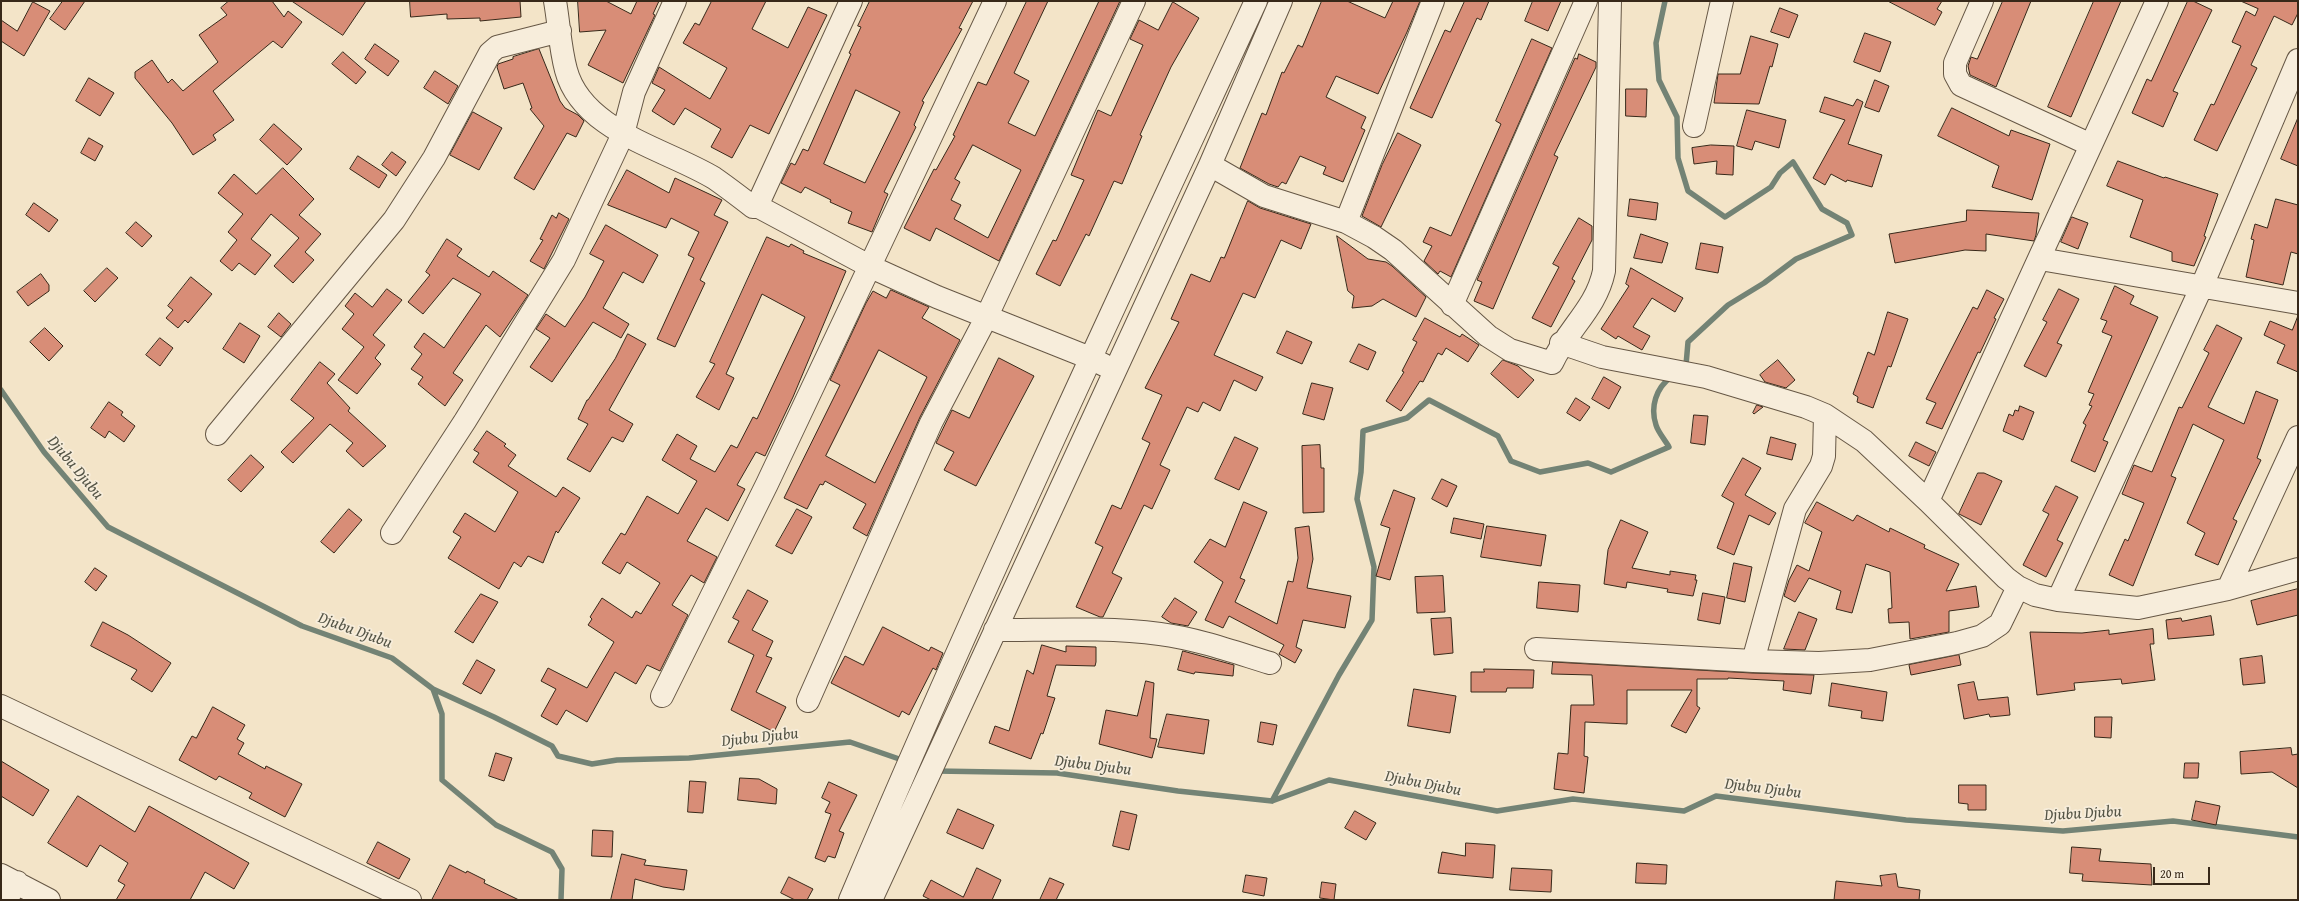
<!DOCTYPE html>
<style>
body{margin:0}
#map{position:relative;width:2299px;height:901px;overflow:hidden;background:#f3e4c8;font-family:"Gentium Book Plus",serif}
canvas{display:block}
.frame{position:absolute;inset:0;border:2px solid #372819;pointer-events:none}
.scale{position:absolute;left:2153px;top:867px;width:57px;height:18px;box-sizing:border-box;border:2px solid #372819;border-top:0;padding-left:5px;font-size:12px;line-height:14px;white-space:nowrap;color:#372819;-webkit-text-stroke:3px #f7eddb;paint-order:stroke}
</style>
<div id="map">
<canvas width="2299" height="901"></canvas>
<div class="frame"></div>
<div class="scale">20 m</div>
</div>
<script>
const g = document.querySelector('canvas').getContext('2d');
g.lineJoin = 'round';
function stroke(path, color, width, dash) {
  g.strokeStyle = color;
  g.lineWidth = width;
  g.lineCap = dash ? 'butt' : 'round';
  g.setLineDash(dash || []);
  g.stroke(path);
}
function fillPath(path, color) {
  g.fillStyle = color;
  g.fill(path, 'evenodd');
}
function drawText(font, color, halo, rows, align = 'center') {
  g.font = font + ' "Gentium Book Plus",serif';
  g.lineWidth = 3.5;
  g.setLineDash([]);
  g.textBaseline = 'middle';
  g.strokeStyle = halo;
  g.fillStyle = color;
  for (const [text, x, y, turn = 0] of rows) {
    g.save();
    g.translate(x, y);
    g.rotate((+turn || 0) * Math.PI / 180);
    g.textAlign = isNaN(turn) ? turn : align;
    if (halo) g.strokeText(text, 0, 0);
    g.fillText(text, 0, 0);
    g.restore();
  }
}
stroke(new Path2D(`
 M1665,1L1656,43L1659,80L1677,117L1678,158L1688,191L1725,217L1771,187L1780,173L1793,162L1822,209L1847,223L1852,235L1796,259L1764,283L1728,305L1688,342L1686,365L1683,368
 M1,390L44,452L108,527L302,626L392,658L433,689L494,717L552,746L558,756L592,764L617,760L689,758L850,742L905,761
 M433,689L442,714V780L496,825L552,852L562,869L561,900
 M936,771L1057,773L1178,791L1272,801L1329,780L1497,811L1573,799L1684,811L1716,796L1906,820L2063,831L2173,821L2298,837
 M1272,801L1339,675L1372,620L1374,567L1357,499L1361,472L1363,431L1407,418L1429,400L1498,436L1511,461L1540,472L1588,463L1611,472L1669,447C1665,440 1658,432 1656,425C1650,407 1656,388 1671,377`), '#738375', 5.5);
const building = new Path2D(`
 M63,1H85L65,30L50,19Z
 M229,1H272L284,17L288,11L302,22L282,48L273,41L213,91L234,120L213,135L216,140L193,155L172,123L135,78V72L152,60L168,83L172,79L183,91L218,62L199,35L227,15L221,8Z
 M292,1H366L343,35Z
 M410,1H520L521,17L480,21V18L447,19V14L411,17Z
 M578,1H606L631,14L637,1H659L653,14L655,15L623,83L588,65L606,30L580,32Z
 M712,1H766L752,29L788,48L808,7L827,15L769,134L750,125L732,158L711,147L721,129L685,108L674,125L652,111L665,90L652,83L659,67L710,99L727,68L683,43L695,23L699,25Z
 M870,1H973L959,28L962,29L922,101L924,102L914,125L916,127L884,192L888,194L872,232L848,223L852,212L830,202L831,200L805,187L801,193L781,183L791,163L795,165L803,149L808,151L851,54L849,53L861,27L858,26ZM856,90L900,112L865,183L824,164Z
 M1027,1H1048L1014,73L1029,81L1008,123L1035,136L1099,1H1120L999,261L936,228L930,241L904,228L934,169L936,170L955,136L953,135L978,82L986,85ZM973,145L1021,170L988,238L954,219L961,205L951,200L960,182L955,179Z
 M1322,1H1347L1385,18L1393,1H1420L1407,32L1378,94L1336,76L1326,97L1366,117L1361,128L1365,130L1343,182L1323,174L1326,167L1300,156L1286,184L1282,182L1278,187L1269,184L1240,168L1262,113L1266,115L1282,72L1284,73L1298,45L1302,47Z
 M1465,1H1489L1481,20L1477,18L1432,118L1410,108L1445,30L1450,32Z
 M1533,1H1561L1548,31L1525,21Z
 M1888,1H1942L1937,9L1942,12L1935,25Z
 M2003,1H2031L1996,87L1970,75L1968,66L1971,57L1977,59Z
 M2094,1H2121L2071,117L2048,107Z
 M2188,1H2193L2212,10L2173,91L2178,93L2163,127L2132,113L2147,79L2151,81Z
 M2241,1H2298V13L2292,25L2274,16L2251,65L2257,68L2217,151L2194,140L2211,104L2214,105L2241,46L2232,42L2246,11L2255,16L2258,9Z
 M33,2L50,11L24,56L1,41V20L17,31Z
 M1173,2L1199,18L1171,67L1140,135L1142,136L1122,184L1114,181L1089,236L1086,234L1060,286L1036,274L1053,240L1056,241L1084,180L1071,175L1098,110L1111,116L1143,45L1130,39L1139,20L1158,30Z
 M1780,8L1798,15L1789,38L1771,32Z
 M1865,33L1891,42L1880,72L1854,62Z
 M1751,36L1778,44L1772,67L1770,66L1759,104L1714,103L1718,74H1740Z
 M1532,39L1552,48L1451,277L1440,271L1438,274L1424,261L1432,246L1423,242L1430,227L1451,236L1501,124L1496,121Z
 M375,44L399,61L388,76L365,59Z
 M539,49L560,101L565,108L578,115L584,121L576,137L567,133L534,190L514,178L544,126L530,109L532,108L523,83L504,89L497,67L498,64L513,59V57Z
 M343,52L366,72L356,84L332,64Z
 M1579,54L1596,62V67L1554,155L1558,157L1493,309L1474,301L1482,282L1477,280L1575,58L1577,59Z
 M435,71L458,86L448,104L424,88Z
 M89,78L114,93L100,116L76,101Z
 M1875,80L1889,86L1879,112L1865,107Z
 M1626,89H1647L1646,117L1626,116Z
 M1825,97L1853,106L1857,99L1863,102L1848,144L1882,155L1872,187L1847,180L1846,182L1831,174L1825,185L1813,178L1845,120L1820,112Z
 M1952,108L2009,136L2011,130L2050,144L2032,200L1992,187L1999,166L1938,136Z
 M1747,110L1786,120L1779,148L1755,141L1752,150L1737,146Z
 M473,112L502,128L479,170L450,155Z
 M2298,118V166L2281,159Z
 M274,124L302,149L287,165L260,140Z
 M1398,133L1421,145L1381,227L1362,216L1382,165Z
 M89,138L103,146L95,161L81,153Z
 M1711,145L1734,146L1733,175L1716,174L1717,161L1694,164L1692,148Z
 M392,152L406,162L396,176L382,165Z
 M358,156L387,175L379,188L350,169Z
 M2118,161L2164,178L2165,177L2218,194L2204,236L2206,237L2194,266L2172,261V252L2130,237L2143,200L2107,186Z
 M283,168L314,199L299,215L321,234L305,252L314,260L293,283L274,266L299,238L271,214L251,239L271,255L255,275L239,263L232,271L220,261L237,240L228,232L243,214L218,193L234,174L256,194Z
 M627,170L669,193L675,178L722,200L714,215L728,222L700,280L705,283L675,347L657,339L694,258L688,255L699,232L671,218L666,228L608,205Z
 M1630,199L1658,203L1656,220L1628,216Z
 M2276,199L2298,205V254L2291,252L2283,285L2246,277L2254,240L2251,239L2255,224L2267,228Z
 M1248,201L1260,208L1311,224L1301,249L1281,240L1255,298L1243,293L1214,355L1263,377L1256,391L1234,380L1220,411L1203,402L1198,412L1187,407L1160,465L1170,470L1152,509L1144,505L1112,573L1122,578L1103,617H1100L1076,607L1103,547L1095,543L1112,505L1121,509L1150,443L1142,439L1162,395L1145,388L1179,322L1171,319L1191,274L1210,282L1221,257L1224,258Z
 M34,203L58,220L49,232L26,215Z
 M1967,210L2039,213L2036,235L2034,241L1986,234V251L1965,250L1895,263L1889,234L1966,221Z
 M559,213L569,219L544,269L530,261L543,240L540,239L552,215L556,218Z
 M2072,217L2088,223L2078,249L2061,242Z
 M1579,218L1592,226V240L1572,279L1575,281L1551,327L1532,318L1559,267L1553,264Z
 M136,222L152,236L142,247L126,233Z
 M606,225L658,255L643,283L623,272L603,308L629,324L621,338L593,322L552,382L530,367L550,338L536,329L546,314L565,327L585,297L604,261L590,254Z
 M1641,234L1668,243L1662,263L1634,258Z
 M1337,236L1368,259L1386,262L1392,266L1426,297L1416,317L1383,299L1372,306L1352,308L1354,296L1348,291Z
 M767,237L789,247L791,244L804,251L803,253L846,271L793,397L765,456L756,452L737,485L745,489L728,521L706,508L687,541L717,557L704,583L691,575L672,605L688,615L660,671L647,665L636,684L615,672L587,722L566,710L557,725L541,716L556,689L541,681L548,668L587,688L614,642L588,625L592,619L590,617L602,598L632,618L636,611L641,614L660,583L627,562L620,574L602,563L621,533L625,535L647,496L678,514L697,481L662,460L677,434L697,446L690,459L715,472L731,445L737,448L753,417L757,419L805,317L762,294L726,374L734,378L719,410L696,397L715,364L710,362Z
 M447,239L462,249L457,256L489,277L493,271L528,295L500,337L486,325L453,373L463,380L445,406L418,384L423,377L411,369L422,354L414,347L424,333L444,348L481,294L453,278L423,314L408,302L430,275L426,272Z
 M1701,243L1723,247L1718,273L1696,269Z
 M107,268L118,278L95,302L84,291Z
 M1631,268L1683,298L1675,312L1652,298L1633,327L1650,336L1642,350L1618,336L1616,339L1601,329L1629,286L1626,284Z
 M41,274L49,285V291L28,306L17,292Z
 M191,277L212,294L188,323L185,320L178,328L166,318L173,310L168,306Z
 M2115,286L2134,296L2130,304L2158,317L2103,440L2108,442L2095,472L2071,461L2086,425L2083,423L2092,406L2089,405L2094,394L2088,392L2112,336L2102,332L2107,321L2101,319Z
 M387,289L402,300L373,335L385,345L375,358L381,364L357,394L338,380L364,347L342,329L354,314L345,306L355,293L372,307Z
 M2059,289L2079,299L2057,343L2062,345L2046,377L2024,366L2047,322L2043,320Z
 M891,290L929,307L922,318L960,340L920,417L867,536L853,528L866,504L825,481L823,485L820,484L807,509L784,498L840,385L830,380L866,303L873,291L886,298ZM879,350L927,377L875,483L826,456Z
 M1987,290L2004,299L1994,318L1996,319L1980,353L1978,352L1942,429L1926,423L1936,403L1926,399L1973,307L1977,309Z
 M1888,312L1908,319L1891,367L1888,366L1873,408L1857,402L1858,397L1853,394L1868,352L1874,355Z
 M279,313L291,324L281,337L268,327Z
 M2298,316V372L2277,363L2285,345L2264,335L2270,321L2292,330Z
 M1425,318L1460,337L1462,334L1479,345L1468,362L1446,348L1442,355L1438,353L1423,382L1420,381L1401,411L1386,401L1404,372L1402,371L1417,342L1413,340Z
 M240,323L260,336L244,363L223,349Z
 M2217,325L2242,338L2208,407L2244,424L2256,391L2278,400L2257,458L2261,460L2233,519L2237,521L2218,565L2195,555L2205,533L2187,523L2224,440L2193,424L2171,476L2176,478L2133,586L2109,575L2125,539L2128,541L2144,503L2122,494L2134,465L2152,472L2179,407L2182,408L2209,353L2204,350Z
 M45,328L63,346L49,361L30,342Z
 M1287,331L1312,342L1302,364L1277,353Z
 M628,334L646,344L609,410L633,424L623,442L612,437L590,472L567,459L588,424L578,419L587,400H588L615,359Z
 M160,338L173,348L160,366L146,355Z
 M1359,344L1376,352L1368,370L1350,362Z
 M999,358L1034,376L976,486L944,470L954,452L936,443L952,410L969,418Z
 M1503,360L1518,366L1534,380L1518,398L1491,374Z
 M1778,360L1795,380L1786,388L1765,382L1760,375Z
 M320,362L335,374L327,383L350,408L348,411L386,446L363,467L346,451L353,443L330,424L293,463L281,452L314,418L291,400Z
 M1604,377L1621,387L1609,409L1592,399Z
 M1312,383L1333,388L1324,420L1303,414Z
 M1576,398L1590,407L1580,421L1567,413Z
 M109,402L123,412L121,415L135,426L124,442L109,431L105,438L91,428Z
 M1757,405L1763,407L1754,414L1753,413Z
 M2020,406L2034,412L2023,440L2003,431L2009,414L2013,416L2015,410L2018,411Z
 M1694,415L1708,416L1705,445L1691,443Z
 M487,431L506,444L504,446L516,455L508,466L556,497L563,487L580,498L558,533L556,531L543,563L528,556L521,567L514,562L499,589L448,558L461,537L453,532L465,513L495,532L518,492L473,462L479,453L474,450Z
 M1235,437L1258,448L1239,490L1215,479Z
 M1771,437L1796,444L1792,460L1767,454Z
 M1916,442L1936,452L1929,466L1909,456Z
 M1320,445L1321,468H1324V512L1303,513L1302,446Z
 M251,455L264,467L241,492L228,480Z
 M1743,458L1761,468L1745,495L1776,513L1769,525L1749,515L1734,555L1717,548L1734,503L1722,496Z
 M1978,473H1984L2002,481L1981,525L1959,514Z
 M1442,479L1457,486L1447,507L1432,499Z
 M2056,486L2078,497L2057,540L2063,543L2046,577L2023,565L2049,514L2043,511Z
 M1394,490L1415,498L1390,580L1376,576L1390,528L1381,525Z
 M1244,502L1267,512L1240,578L1245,580L1235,602L1277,624L1288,581L1293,582L1298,558L1295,528L1309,526L1313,559L1307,588L1351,596L1345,628L1303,620L1296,647L1302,650L1295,663L1279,654L1284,645L1229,616L1223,628L1205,620L1223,582L1194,562L1210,539L1225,547Z
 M1817,502L1853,521L1857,515L1889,532L1890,528L1925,545L1924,548L1959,564L1946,591L1976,586L1979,607L1949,611V632L1910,639L1909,622L1889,623L1888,609L1892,608L1890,572L1866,564L1852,613L1836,609L1841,591L1809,578L1795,602L1784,596L1789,580L1797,565L1809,571L1822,532L1805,523Z
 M349,509L362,520L334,553L321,542Z
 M797,509L812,517L792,554L776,546Z
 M1454,518L1484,524L1481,539L1451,533Z
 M1621,520L1648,532L1632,568L1670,575V571L1696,575L1695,580H1697L1693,596L1667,592L1668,589L1627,582L1626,588L1604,584L1608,550Z
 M1487,526L1546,535L1541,566L1481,557Z
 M1734,563L1752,567L1745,602L1727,598Z
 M95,568L107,576L96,591L85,582Z
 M1443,576L1445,612L1417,613L1415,577Z
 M1539,582L1580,585L1578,612L1537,608Z
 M2298,589V615L2257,625L2251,601Z
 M748,590L768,601L752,630L773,641L766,656L772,658L756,692L786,707L774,732L731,710L754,655L728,642L739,621L733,618Z
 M1703,593L1725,597L1720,624L1698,620Z
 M481,594L498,602L473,643L455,632Z
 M1175,598L1197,612L1188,626L1171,623L1162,617Z
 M1799,612L1817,619L1805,650L1784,649Z
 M2211,616L2214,635L2168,639L2166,620L2181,618L2182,621Z
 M1451,618L1453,653L1434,655L1431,619Z
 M103,622L128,635L171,663L152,692L131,679L137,670L91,646Z
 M883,627L929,651L931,647L943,653L936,670L933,668L909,715L902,711L899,717L831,683L845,656L863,665Z
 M2153,629L2154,644H2150L2155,680L2122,684L2121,679L2074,683L2075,690L2037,695L2030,632L2082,633L2109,630V634Z
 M1042,645L1066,652V646L1096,647V662L1095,666L1056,665L1047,696L1055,698L1043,734L1041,733L1031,759L989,743L995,726L1009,731L1027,670L1033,674Z
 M1183,651L1234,665L1233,676L1195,672L1194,674L1178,670Z
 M1959,655L1961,665L1911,675L1909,665Z
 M2262,656L2265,683L2243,685L2240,659Z
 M477,660L495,670L481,694L463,684Z
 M1553,662L1752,673L1814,675L1811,694L1783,690L1784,681L1728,678V679H1697V706L1700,708L1686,733L1671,726L1692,690H1627V724L1585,722L1584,756L1588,757L1584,793L1554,789L1558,753L1568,754L1571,705H1594L1592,675L1552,674Z
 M1484,669L1534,670L1533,688H1507L1506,692H1471V672H1484Z
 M1146,681L1154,683L1150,738L1157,739L1152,758L1099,744L1106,710L1137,716Z
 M1974,682L1978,700L2008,697L2010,715L1990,717L1989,714L1964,719L1958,685Z
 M1832,683L1887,692L1883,721L1861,718L1862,711L1829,706Z
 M1414,689L1456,696L1450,733L1408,726Z
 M213,707L245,725L237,739L244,743L238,754L265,769L266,766L302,784L285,817L249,798L252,793L219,776L216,780L179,760L192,736L196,738Z
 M1167,714L1209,720L1204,754L1158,747Z
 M2095,717H2112L2111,738L2095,737Z
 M1261,722L1277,725L1273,745L1258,742Z
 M2291,748L2292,755L2298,754V788L2272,772L2241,774L2240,752Z
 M496,753L512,758L504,781L489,776Z
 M1,761L49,790L33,816L1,796Z
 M2185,763H2199L2198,778H2184Z
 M740,778L759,779L777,789L776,804L738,800Z
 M690,781L706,782L703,813L688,812Z
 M829,782L857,795L839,831L844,833L835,858L828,856L825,862L815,858L831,814L825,812L830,802L822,798Z
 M1959,785H1986V810H1968V804L1959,803Z
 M78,796L135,832L149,806L249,863L234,889L205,872L190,900H116L125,885L118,881L128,863L100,845L87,867L48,843Z
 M2196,801L2220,806L2216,825L2192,820Z
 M958,809L994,825L983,849L947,833Z
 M1121,811L1137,815L1129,850L1113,846Z
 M1355,811L1376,823L1366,840L1345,828Z
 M593,830L613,831L612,857L592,856Z
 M378,842L410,859L399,879L367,863Z
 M1466,843L1495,845L1493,878L1438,873L1442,852L1465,856Z
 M2072,847L2101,849L2099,861L2151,864L2152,885L2082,881L2083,874L2070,873Z
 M622,854L646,860L644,865L687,870L684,890L663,887L635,879L632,900H611Z
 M1637,863L1667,865L1666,884L1636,883Z
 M450,865L466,873L467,871L485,880L484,883L519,900H432Z
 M977,868L1001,880L992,900H931L923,896L931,880L963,897Z
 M1512,868L1552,870L1551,892L1510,890Z
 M1896,874L1898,887L1920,890L1919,900H1834L1836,881L1882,886L1880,876Z
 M1246,875L1267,878L1264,896L1243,892Z
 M789,877L813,889L807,900H795L781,893Z
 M1050,878L1064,884L1056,900H1040Z
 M1322,882L1336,884L1334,900L1320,898Z`);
fillPath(building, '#d88d77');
stroke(building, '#372819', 1);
const minor = new Path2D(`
 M555,1C559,24 560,48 566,70C582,131 666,149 714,178C727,187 740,197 753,207L757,206L871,267L937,297L1090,358L1104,365
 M1982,1L1955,63V74L1961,85L2091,145
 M1694,126L1722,1
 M1210,165L1264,196L1346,222L1374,237L1393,250L1488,336L1510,350L1552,363C1568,328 1596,309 1604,271L1610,1
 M757,206L851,1
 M1346,222L1433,1
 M2040,259L2298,303
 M1452,305L1586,1
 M1561,343L1602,357L1706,377L1806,407L1825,415L1864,441L1928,501L2006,578L2018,587L2035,595L2058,600L2138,608L2228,589L2298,569
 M217,434L394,220L434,158L490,53L497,47L560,31
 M1928,501L2157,1
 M392,533L465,421L564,260L623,134L634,92L675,1
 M2228,589L2298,437
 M2058,600L2202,286L2298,60
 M995,630C1050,630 1106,627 1160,634C1198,639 1234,652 1270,663
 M1536,649L1753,661L1819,663L1870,660L1957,643L1982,636L2000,624L2018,587
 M1753,661L1795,509L1821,466L1824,456L1825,415
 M662,696L767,484L995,1
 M808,701L931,423L986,318L1134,1
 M1,706L410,900
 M1,875L49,900
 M6,900L17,882
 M850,900C978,597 1118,299 1256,1
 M871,900L1210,165L1281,1`);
stroke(minor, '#665745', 24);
stroke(minor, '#f7eddb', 22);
drawText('italic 16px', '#555547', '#f7eddb', [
 ["Djubu Djubu",75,468,50],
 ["Djubu Djubu",355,631,20],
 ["Djubu Djubu",760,738,-6],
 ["Djubu Djubu",1093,766,7],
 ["Djubu Djubu",1423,784,11],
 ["Djubu Djubu",1763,789,7],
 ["Djubu Djubu",2083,814,-3]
]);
</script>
